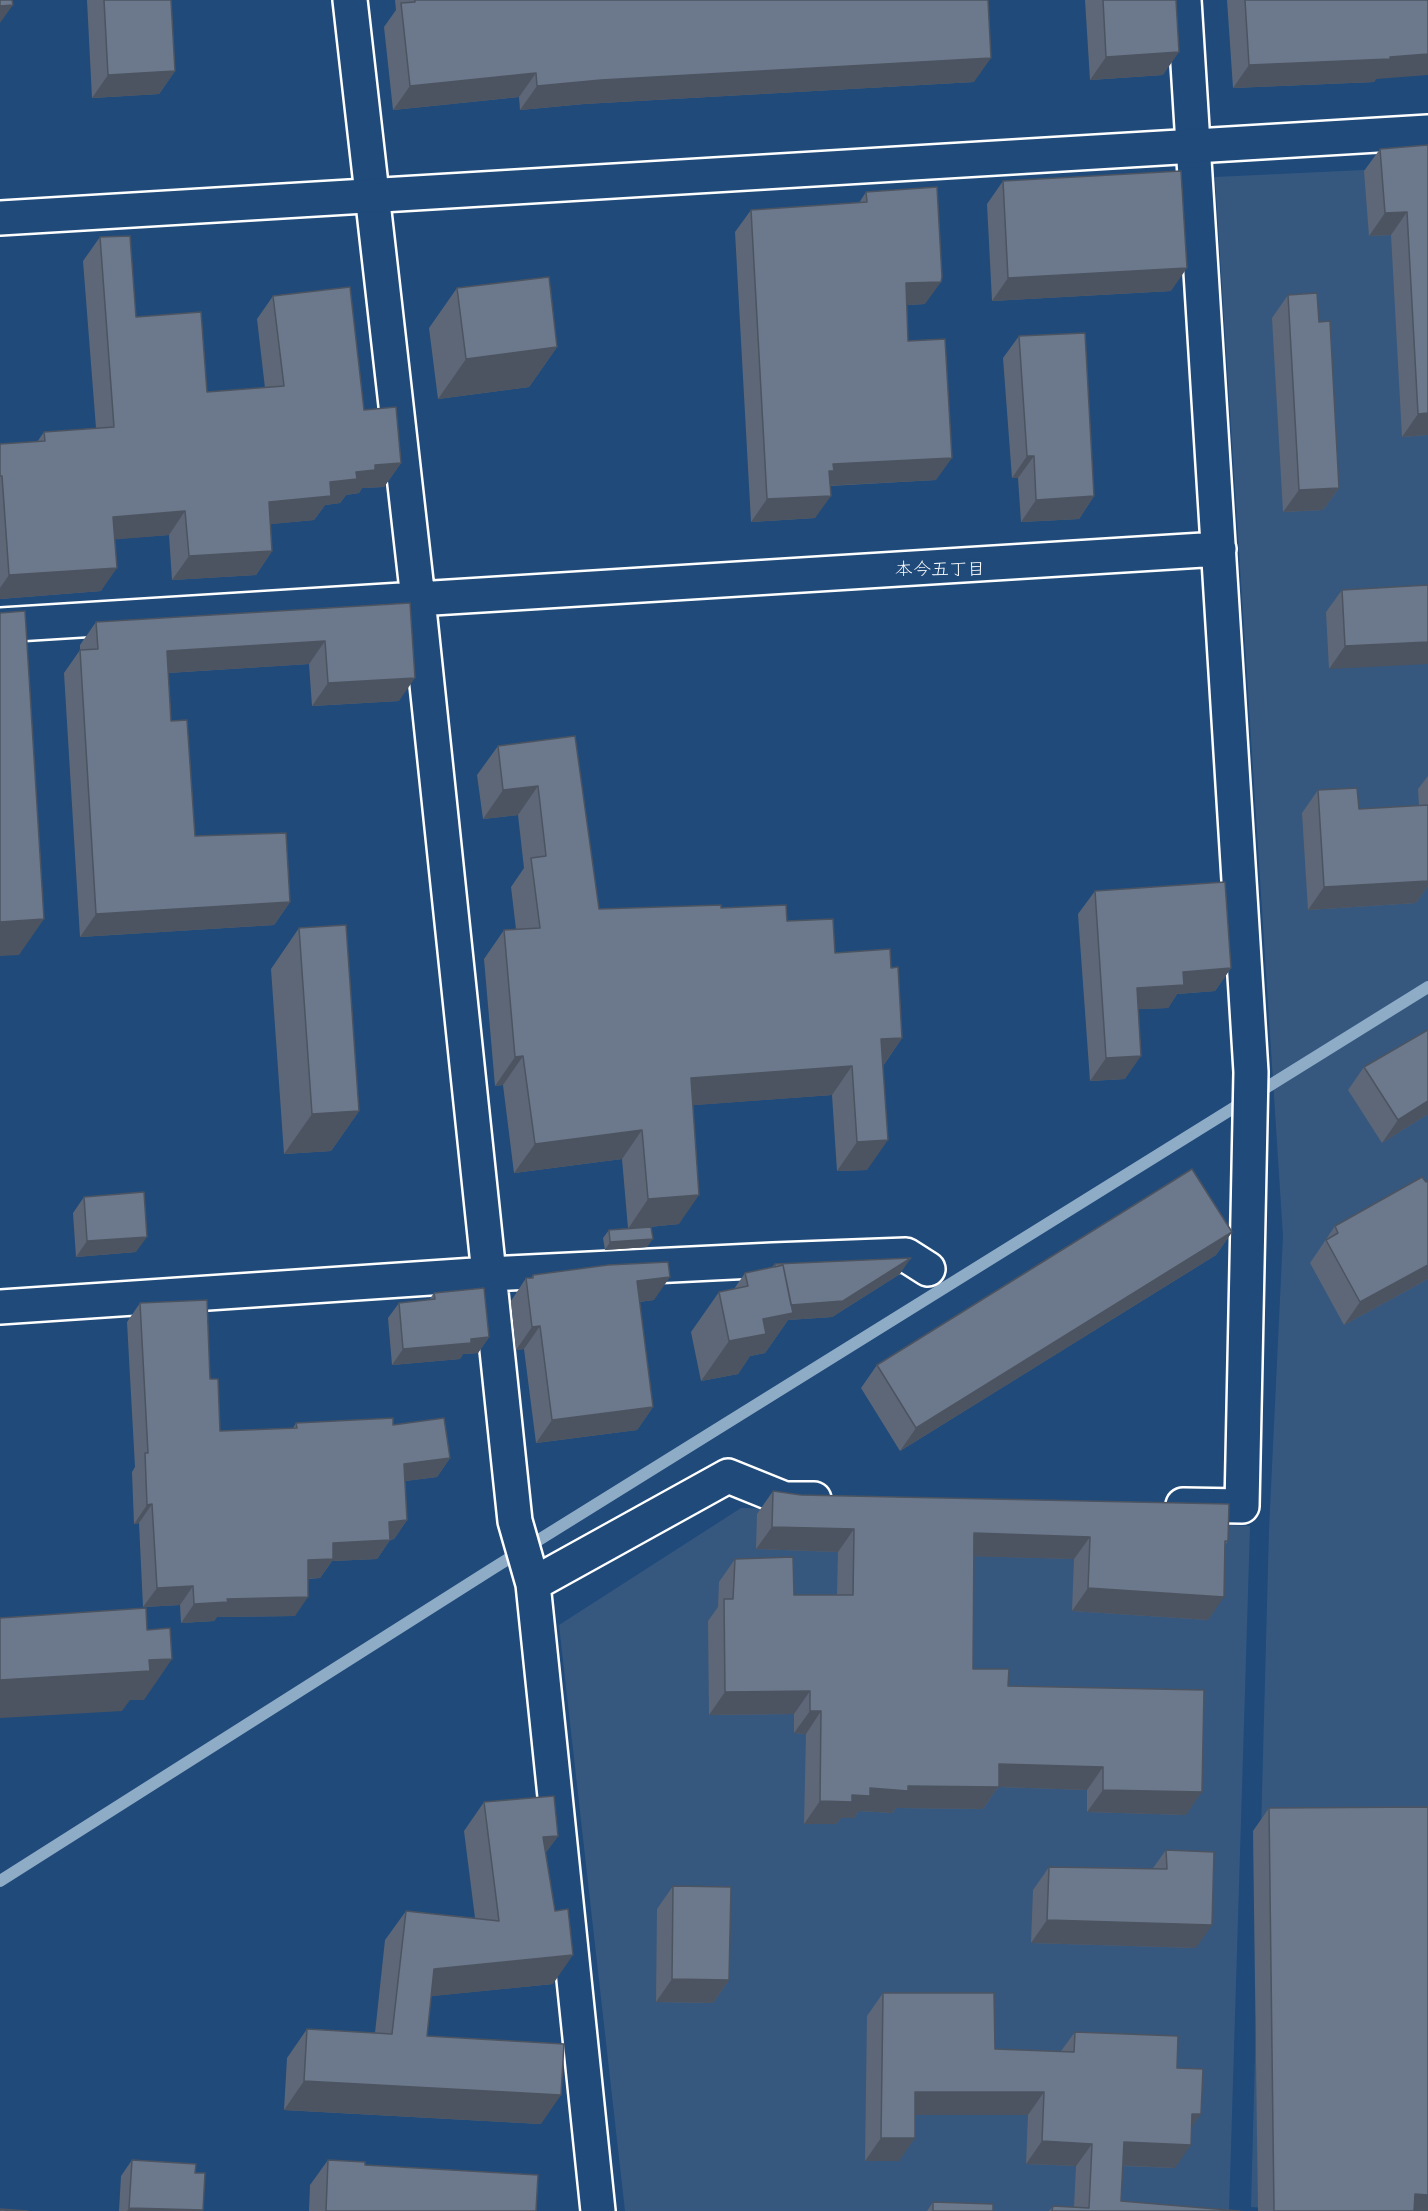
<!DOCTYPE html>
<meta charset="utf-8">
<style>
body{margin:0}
canvas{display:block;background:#1f4a7a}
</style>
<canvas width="1428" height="2211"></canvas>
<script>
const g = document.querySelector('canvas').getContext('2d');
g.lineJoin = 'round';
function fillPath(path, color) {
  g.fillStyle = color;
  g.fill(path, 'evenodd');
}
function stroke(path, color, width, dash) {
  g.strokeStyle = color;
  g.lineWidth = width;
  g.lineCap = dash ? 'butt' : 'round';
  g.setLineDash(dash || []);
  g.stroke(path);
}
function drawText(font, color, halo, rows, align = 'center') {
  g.font = font + ' "Patrick Hand","Klee One",sans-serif';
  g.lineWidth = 6;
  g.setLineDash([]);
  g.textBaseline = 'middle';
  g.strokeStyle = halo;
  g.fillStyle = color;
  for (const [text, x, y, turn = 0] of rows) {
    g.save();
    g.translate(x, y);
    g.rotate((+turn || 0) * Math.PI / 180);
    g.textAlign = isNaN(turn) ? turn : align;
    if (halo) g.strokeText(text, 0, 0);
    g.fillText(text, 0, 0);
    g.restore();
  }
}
fillPath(new Path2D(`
 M1428,167V2211H1301L1251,2207L1269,1530L1283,1236L1215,177Z
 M741,1508L1250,1526L1229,2211H625L559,1625Z`), '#36587f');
stroke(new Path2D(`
 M0,1881L492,1569L1428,987`), '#8facc7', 12);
const street = new Path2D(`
 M350,0L418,599L515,1521L533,1584L598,2211
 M0,625L1219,549
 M0,1307L489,1274L773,1260L906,1255L928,1269
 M1183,1505L1242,1506L1251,1072L1184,0
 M533,1584L728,1476L785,1499H814`);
const secondary = new Path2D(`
 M0,218L1428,132`);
stroke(street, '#fff', 38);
stroke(secondary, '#fff', 38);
stroke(street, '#1f4a7a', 33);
stroke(secondary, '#1f4a7a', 33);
fillPath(new Path2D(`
 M87,0H171L175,71L159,94L92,98Z
 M395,0H988L974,82L584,104L520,110L519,97L393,110L384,27L396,10Z
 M1085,0H1176L1163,75L1090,80Z
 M1227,0H1428L1374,82L1233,88Z
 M1428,145V435L1402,437L1391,235L1369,236L1364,171L1380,149Z
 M1003,181L1171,291L992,301L987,204Z
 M866,192L925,304L907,305L908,341L936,480L830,486L815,518L751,522L735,232L751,210L859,203Z
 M100,237L136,317L207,392L265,388L257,319L273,296L364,410L401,463L384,487L362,488L359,493L346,495L340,503L325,505L314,520L270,524L272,551L256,575L172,580L169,535L115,539L101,591L0,599V444L37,442L44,432L96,428L83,261Z
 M457,288L557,347L529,387L438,399L429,328Z
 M1288,295L1339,488L1323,510L1283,512L1272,318Z
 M1019,336L1094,496L1079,519L1021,522L1018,478H1012L1003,358Z
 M1428,585L1329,669L1326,612L1342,590Z
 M410,603L399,701L312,706L309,664L168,673L171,721L195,836L290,902L274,925L80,937L64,673L80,650V645L96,622Z
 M575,736L599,909L721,908L787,921L835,953L891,968L902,1038L883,1066L867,1170L837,1171L832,1095L693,1105L679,1224L649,1227L647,1247L605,1250L603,1238L609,1230L628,1228L622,1159L514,1173L503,1085L495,1086L484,959L504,930L516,929L511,887L524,868L518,815L483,819L477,775L498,746Z
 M1428,776V886L1416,903L1308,910L1302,813L1318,790L1359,809L1419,806L1418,789Z
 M1095,891L1231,968L1215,991L1177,994L1168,1008L1138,1009L1125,1079L1090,1081L1078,914Z
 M299,928L359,1111L331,1151L284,1154L271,969Z
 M1428,1030V1114L1382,1143L1348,1090L1364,1067Z
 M1428,1181V1279L1344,1325L1310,1263L1335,1226Z
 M84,1197L136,1252L76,1257L73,1213Z
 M1232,1232L1216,1255L900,1451L861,1388L877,1365Z
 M775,1264L900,1274L832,1317L788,1320L765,1353L750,1356L738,1374L701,1381L691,1332L719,1292L734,1289L745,1273L772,1267Z
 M533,1275L654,1300L639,1302L653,1407L637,1430L536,1443L524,1349L516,1350L511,1301L526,1278H531Z
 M434,1293L489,1337L478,1353L463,1354L460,1359L392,1365L388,1318L399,1303L429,1300Z
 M140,1303L210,1379L220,1431L293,1428L296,1423L393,1425L450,1458L437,1477L405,1481L407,1520L394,1539L390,1540L377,1559L332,1561L320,1578L308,1579L295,1616L217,1617L214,1621L181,1623L180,1605L143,1607L139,1523L134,1524L132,1472L135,1467L127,1322Z
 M773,1491L801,1495L1228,1541L1225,1545L1208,1620L1072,1611L1074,1559L974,1556L973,1669L1008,1686L1186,1815L1087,1812V1790L998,1787L983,1809L896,1808L892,1813L859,1811L854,1818H841L836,1824H804L806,1734L794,1733V1714L709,1715L708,1621L718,1607L719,1582L735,1559L794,1595H837L838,1552L756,1549L757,1514Z
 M484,1802L558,1836L546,1852L553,1984L431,1996L427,2036L541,2124L284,2110L287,2058L307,2029L375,2033L385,1940L406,1911L475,1918L464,1831Z
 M1269,1808L1428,2211H1258L1253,1831Z
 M1166,1850L1196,1948L1031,1943L1033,1890L1049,1867L1153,1868Z
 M673,1886L729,1980L713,2003L656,2002L657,1909Z
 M883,1993L995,2049L1061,2051L1075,2032L1177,2068L1191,2128L1175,2168L1123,2166L1121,2201L1240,2211H1049L1053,2206L1074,2207L1076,2166L1026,2164L1028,2115H915L899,2161H865L867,2016Z
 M132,2160L195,2173L203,2210L202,2211H119L121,2176Z
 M328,2160L365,2165L536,2211H309L310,2185Z
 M933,2202L993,2211H927Z`), '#5d6778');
fillPath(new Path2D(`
 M13,5L0,23V6Z
 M1179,52L1163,75L1090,80L1106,57Z
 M1428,54V75L1376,79L1374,82L1233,88L1249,65Z
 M991,58L974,82L584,104L520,110L537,86L601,80Z
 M175,71L159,94L92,98L108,75Z
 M536,73L519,97L393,110L410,86Z
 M1407,212L1391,235L1369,236L1385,213Z
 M1187,268L1171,291L992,301L1008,278Z
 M941,282L925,304L890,306L906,283Z
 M557,347L529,387L438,399L466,359Z
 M1428,413V435L1402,437L1418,414Z
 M1027,456H1034L1018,478H1012Z
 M952,458L936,480L823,486L833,464Z
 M401,463L384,487L362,488L359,493L346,495L340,503L325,505L314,520L252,526L269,502L330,482L375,465Z
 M1339,488L1323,510L1283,512L1299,490Z
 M831,496L815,518L751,522L767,499Z
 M1094,496L1079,519L1021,522L1036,500Z
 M185,511L169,535L97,541L113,517Z
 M272,551L256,575L172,580L189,556Z
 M117,568L101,591L0,599V588L9,575Z
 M325,641L309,664L151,674L167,651Z
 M1428,642V664L1329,669L1345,646Z
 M415,678L399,701L312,706L328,683Z
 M538,786L518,815L483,819L503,790Z
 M1428,881V886L1416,903L1308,910L1324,887Z
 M290,902L274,925L80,937L96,914Z
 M44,919L19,955L0,956V922Z
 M1231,968L1215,991L1177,994L1168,1008L1121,1010L1137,988L1183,972Z
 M902,1038L882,1067L881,1039Z
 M523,1056L503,1085L495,1086L515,1057Z
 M1141,1056L1125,1079L1090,1081L1106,1058Z
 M852,1066L832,1095L670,1107L691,1078Z
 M1428,1101V1114L1382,1143L1398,1120Z
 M359,1111L331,1151L284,1154L312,1114Z
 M642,1130L622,1159L514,1173L535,1144Z
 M888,1140L867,1170L837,1171L857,1142Z
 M699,1195L679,1224L628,1229L648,1199Z
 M1232,1232L1216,1255L900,1451L916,1428Z
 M147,1237L136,1252L76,1257L87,1241Z
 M653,1239L647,1247L605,1250L610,1242Z
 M911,1258L900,1274L832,1317L788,1320L765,1353L750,1356L738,1374L701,1381L729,1341L763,1319L777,1306Z
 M1428,1265V1279L1344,1325L1360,1302Z
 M670,1277L654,1300L621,1304L637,1281Z
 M540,1326L524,1349L516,1350L532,1327Z
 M489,1337L478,1353L463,1354L460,1359L392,1365L403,1349L471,1339Z
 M653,1407L637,1430L536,1443L552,1420Z
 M450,1458L437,1477L390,1483L404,1464Z
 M152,1504L139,1523L134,1524L147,1505Z
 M407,1520L394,1539L376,1541L389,1522Z
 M772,1527L854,1529L838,1552L756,1549Z
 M974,1533L1090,1537L1074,1559L958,1556Z
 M390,1540L377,1559L332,1561L320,1578L295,1579L308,1560L333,1543Z
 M193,1586L180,1605L143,1607L157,1588Z
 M1088,1588L1224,1597L1208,1620L1072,1611Z
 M308,1597L295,1616L217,1617L214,1621L181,1623L194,1604L227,1599Z
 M172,1659L144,1700H130L122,1711L0,1718V1680L149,1660Z
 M810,1691L794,1714L709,1715L725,1692Z
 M810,1711H821L806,1734L794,1733Z
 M999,1764L1103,1767L1087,1790L998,1787L983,1809L896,1808L892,1813L859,1811L854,1818H841L836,1824H804L820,1801L852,1795L870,1788L908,1786Z
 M1103,1790L1202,1792L1186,1815L1087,1812Z
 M558,1836L537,1865L543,1837Z
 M1047,1920L1212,1925L1196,1948L1031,1943Z
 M573,1955L553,1984L414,1998L434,1969Z
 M672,1979L729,1980L713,2003L656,2002Z
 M304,2081L561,2095L541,2124L284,2110Z
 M915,2092H1044L1028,2115H899Z
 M1192,2114H1201L1185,2137Z
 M881,2138H915L899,2161H865Z
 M1042,2141L1092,2144L1076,2166L1026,2164Z
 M1124,2142L1191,2145L1175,2168L1108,2165Z
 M1415,2194L1428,2195V2211H1403Z
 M129,2208L203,2210L202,2211H127Z`), '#4c5461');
const building = new Path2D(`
 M0,0H12L13,5L0,6Z
 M104,0H171L175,71L108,75Z
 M415,0H988L991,58L601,80L537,86L536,73L410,86L401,3L415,2Z
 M1103,0H1176L1179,52L1106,57Z
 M1245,0H1428V54L1390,57V59L1249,65Z
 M1428,145V413L1418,414L1407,212L1385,213L1380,149Z
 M1181,171L1187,268L1008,278L1003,181Z
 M937,187L942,277L941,282L906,283L908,341L945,339L952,458L833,464L834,471H829L831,496L767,499L751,210L867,202L866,192Z
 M130,236L136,317L201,312L207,392L284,386L273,296L350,287L364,410L396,407L401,463L375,465V470L356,472L357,479L330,482L331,496L269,502L272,551L189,556L185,511L113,517L117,568L9,575L2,476H0V444L45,441L44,432L114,427L100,237Z
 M549,277L557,347L466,359L457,288Z
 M1317,293L1319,322L1330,321L1339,488L1299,490L1288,295Z
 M1085,333L1094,496L1036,500L1034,456H1027L1019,336Z
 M1428,585V642L1345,646L1342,590Z
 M410,603L415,678L328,683L325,641L167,651L171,721L187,720L195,836L286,833L290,902L96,914L80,650L98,649L96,622Z
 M25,611L44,919L0,922V613Z
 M575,736L599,909L721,905V908L786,905L787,921L833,919L835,953L890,949L891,968L898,967L902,1038L881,1039L888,1140L857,1142L852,1066L691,1078L699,1195L648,1199L642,1130L535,1144L523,1056L515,1057L504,930L540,928L531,858L546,856L538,786L503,790L498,746Z
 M1357,788L1359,809L1428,805V881L1324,887L1318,790Z
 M1225,882L1231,968L1183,972L1184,985L1137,988L1141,1056L1106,1058L1095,891Z
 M346,925L359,1111L312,1114L299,928Z
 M1428,1030V1101L1398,1120L1364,1067Z
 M1192,1169L1232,1232L916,1428L877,1365Z
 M1422,1177L1426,1182L1428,1181V1265L1360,1302L1326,1240L1338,1233L1335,1226Z
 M144,1192L147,1237L87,1241L84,1197Z
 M651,1227L653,1239L610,1242L609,1230Z
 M911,1258L843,1301L791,1305L783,1265L775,1267V1264Z
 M668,1262L670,1277L637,1281L653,1407L552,1420L540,1326L532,1327L526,1278H533V1275L608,1265Z
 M783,1265L793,1313L763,1319L766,1334L729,1341L719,1292L748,1286L745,1273Z
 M484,1288L489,1337L471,1339V1343L403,1349L399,1303L435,1299L434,1293Z
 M207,1300L210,1379H218L220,1431L297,1428L296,1423L393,1418V1425L444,1418L450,1458L404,1464L407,1520L389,1522L390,1540L333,1543V1559L308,1560V1597L227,1599L228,1602L194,1604L193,1586L157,1588L152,1504L147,1505L145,1453H148L140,1303Z
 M773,1491L801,1495L1229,1504L1228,1541H1225L1224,1597L1088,1588L1090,1537L974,1533L973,1669H1009L1008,1686L1204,1690L1202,1792L1103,1790V1767L999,1764V1787L908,1786V1791L870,1788V1796L852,1795V1802L820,1801L821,1711H810V1691L725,1692L724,1599H733L735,1559L793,1557L794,1595H853L854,1529L772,1527Z
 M146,1608L147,1630L170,1628L172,1659L149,1660L150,1671L0,1680V1618Z
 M554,1796L558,1836L543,1837L555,1911L568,1909L573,1955L434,1969L427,2036L564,2044L561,2095L304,2081L307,2029L392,2034L406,1911L499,1921L484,1802Z
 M1428,1807V2195L1415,2194L1414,2211H1274L1269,1808Z
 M1166,1850L1214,1852L1212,1925L1047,1920L1049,1867L1167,1869Z
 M673,1886L731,1887L729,1980L672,1979Z
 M883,1993H994L995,2049L1074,2052L1075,2032L1178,2036L1177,2068L1203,2069L1201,2114H1192L1191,2145L1124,2142L1121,2201L1240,2211H1052L1053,2206L1089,2208L1092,2144L1042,2141L1044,2092H915V2138H881Z
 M132,2160L196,2164L195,2173H205L203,2210L129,2208Z
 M328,2160L365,2162V2165L538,2175L536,2211H326Z
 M933,2202L993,2204V2211H933Z
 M0,2209L28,2211H0Z`);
fillPath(building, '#6c788b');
stroke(building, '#4c5461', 1.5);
drawText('18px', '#fff', '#1f4a7a', [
 ["本今五丁目",940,570]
]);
</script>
